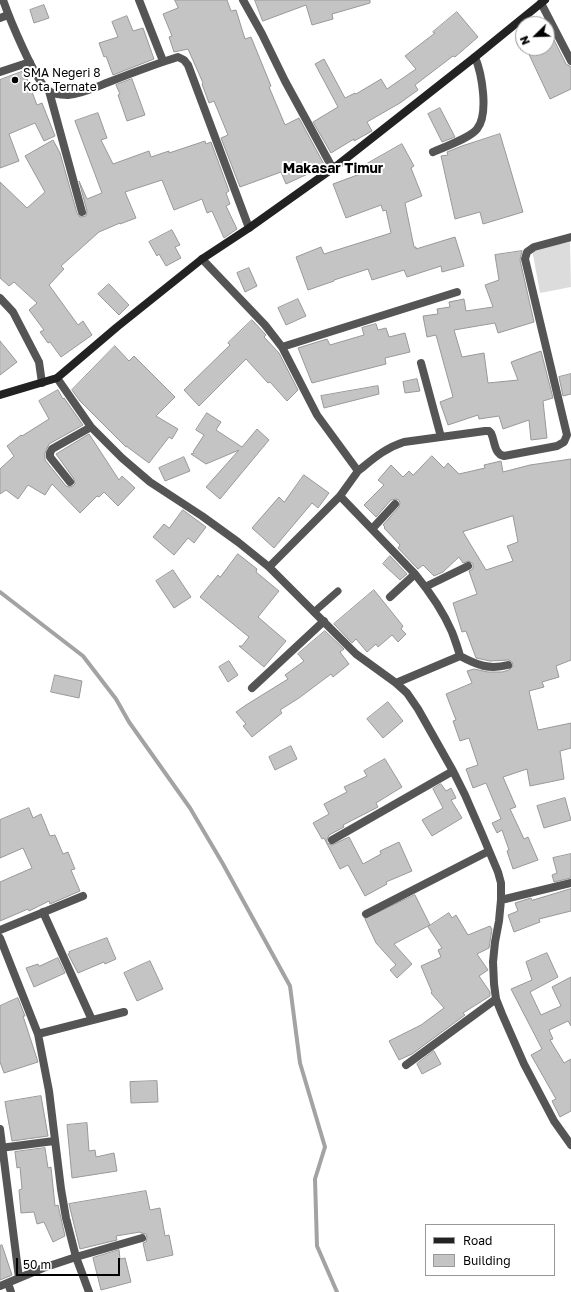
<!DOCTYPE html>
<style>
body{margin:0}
#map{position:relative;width:571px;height:1292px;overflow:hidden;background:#fff;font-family:"Golos Text",sans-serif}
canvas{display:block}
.legend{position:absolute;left:425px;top:1224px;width:130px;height:52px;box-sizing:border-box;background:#fff;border:1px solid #999;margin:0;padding:5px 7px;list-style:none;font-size:12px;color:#000}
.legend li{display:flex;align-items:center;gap:8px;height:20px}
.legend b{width:20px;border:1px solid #999}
.north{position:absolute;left:515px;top:16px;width:40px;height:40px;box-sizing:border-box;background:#fff;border:1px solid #999;border-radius:50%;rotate:247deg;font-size:11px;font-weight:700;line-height:16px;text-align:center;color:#000}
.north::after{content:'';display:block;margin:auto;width:14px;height:18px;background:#000;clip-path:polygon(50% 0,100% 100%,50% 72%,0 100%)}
.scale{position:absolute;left:16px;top:1258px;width:104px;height:18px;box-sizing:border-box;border:2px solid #000;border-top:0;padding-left:5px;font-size:12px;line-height:14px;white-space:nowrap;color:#000;-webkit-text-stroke:3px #fff;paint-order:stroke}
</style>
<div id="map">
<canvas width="571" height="1292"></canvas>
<ul class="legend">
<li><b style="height:5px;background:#222"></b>Road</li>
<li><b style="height:11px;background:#c4c4c4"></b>Building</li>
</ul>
<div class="north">N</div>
<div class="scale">50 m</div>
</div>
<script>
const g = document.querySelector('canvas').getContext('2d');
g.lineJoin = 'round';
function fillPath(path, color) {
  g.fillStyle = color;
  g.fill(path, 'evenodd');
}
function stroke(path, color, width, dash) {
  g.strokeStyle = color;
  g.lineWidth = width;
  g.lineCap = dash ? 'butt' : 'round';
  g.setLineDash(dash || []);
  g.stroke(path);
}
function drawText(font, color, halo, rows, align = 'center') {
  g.font = font + ' "Golos Text",sans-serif';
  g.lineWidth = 4;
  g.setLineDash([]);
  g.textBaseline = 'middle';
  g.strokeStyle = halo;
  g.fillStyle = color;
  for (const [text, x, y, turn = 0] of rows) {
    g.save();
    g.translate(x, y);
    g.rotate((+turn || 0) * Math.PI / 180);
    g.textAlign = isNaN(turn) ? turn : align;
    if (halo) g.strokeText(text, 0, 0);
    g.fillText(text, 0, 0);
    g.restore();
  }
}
fillPath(new Path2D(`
 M570,242L571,287L540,293L532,249Z`), '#dcdcdc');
stroke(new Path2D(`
 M0,592L83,656L116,699L129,722L190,808L223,864L290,986L300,1063L325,1147L315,1179L317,1246L337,1292`), '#a3a3a3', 4);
const building = new Path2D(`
 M175,0H227L231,11L236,10L245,39L251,37L271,86L269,87L285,125L299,118L325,166L286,184L281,172L240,187L221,138L228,135L214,101L209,103L202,84L203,83L188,49L174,52L169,37L172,36L163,14L178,8Z
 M255,0H370V3L332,14L333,19L312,25L306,5L263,21Z
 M44,5L49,18L34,23L30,10Z
 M457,12L478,37L455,57L453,56L415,85L418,90L400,103L367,122L372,131L354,141V139L331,153L313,122L338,107L315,64L324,59L345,98L355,93L356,94L381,79L387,89L416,69L405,56L435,33L433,32Z
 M127,16L133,31L143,28L154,59L113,75L106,56L104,57L99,43L118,37L112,22Z
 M553,38L566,64L571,67V89L550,99L526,48H547V41Z
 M24,71L37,105L42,103L55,136L44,141L35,123L9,134L19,161L0,168V80Z
 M132,79L145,115L127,121L118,95L120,94L116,85Z
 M440,108L455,137L442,142L428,114Z
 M98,113L107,138L101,140L113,164L149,151L151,157L169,151V153L205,141L206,144L211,142L229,191L226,193L230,204L226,206L237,229L224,238L212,211L207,213L202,199L174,210L162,180L125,192L136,218L120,224V223L99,232L61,266L64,269L49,285L78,325L83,321L92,335L61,357L50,342L48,343L40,332L44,330L29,310L37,303L14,282L9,286L0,278V182L27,208L45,192L25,156L53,140L60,153L77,213L80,217L86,216L87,211L79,181L87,199L102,193L75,121Z
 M500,134L523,212L483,224L480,212L455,219L441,156L448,155L447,152L462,146Z
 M402,144L414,166L411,168L422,196L405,203L414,247H416V249L455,237L464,266L442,272L441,266L407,277L404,270L372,280L368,269L334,280V281L308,290L296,257L321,247L324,254L391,233L386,210L383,211L381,205L346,218L333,184L368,171L365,165Z
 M172,230L180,245L175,247L181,258L166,266L159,254L157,256L149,242Z
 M522,251L520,260L534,322L498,333L495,323L454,330L462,357L484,353L488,383L518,380L511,362L541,351L553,398L543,401L547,438L531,440L529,420L503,429L499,416L479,419L478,415L448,425L440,402L453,397L436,335L427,337L423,316L438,314L437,309L450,307L449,302L464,299L466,311L493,307L485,285L499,280L495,255Z
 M249,268L257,286L245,292L237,273Z
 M109,284L129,305L119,315L98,294Z
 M298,299L306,316L286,325L278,308Z
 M252,320L266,335L264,337L279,353L298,390L287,401L270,382L268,383L246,359L199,406L184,390L230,345L228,343Z
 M376,324L378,330L386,328L389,337L405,333L410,352L385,358L386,364L312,383L298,348L327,339L330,345L364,335L362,328Z
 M0,341L17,362L0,375Z
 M115,346L129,361L134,356L175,397L156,416L178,429L172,439L169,437L149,463L126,446V447L80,401L72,390Z
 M571,374V394L563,396L559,377Z
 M417,379L420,391L405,393L403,382Z
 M378,386L379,394L324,408L321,396Z
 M58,390L63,399L64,398L83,425L49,444L45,453V460L66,486L70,487L73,486L75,484L74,479L56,454L89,434L119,480L122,476L135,488L118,506L104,492L99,497L97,496L80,513L52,484L45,495L28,485L18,499L6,490L0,494V469L14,456L7,446L21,435L22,436L49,419L39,401Z
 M207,413L221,422L216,430L242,447L257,429L269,440L220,499L206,487L239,450L206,464L191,454L194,453L193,452L204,435L196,430Z
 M432,456L444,468L448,463L459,474L485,468L484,465L501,461L503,472L530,465L571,459V660L556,666L559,677L542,682L544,687L529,691L538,730L571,723V748L560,751L564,779L530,786L527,769L503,777L516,807L510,809L524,839L528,837L538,860L513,869L507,851L509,850L502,830L497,833L492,823L501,819L486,783L473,788L466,769L478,765L469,738L460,741L453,721L456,720L446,694L472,683L467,671L474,669L488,672H502L509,670L513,666L512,662L509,660L490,661L476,658L466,631L462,632L453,603L477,594L469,571L473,569V564L469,561L463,563L459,557L443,572L434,576L423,565L418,569L398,548L400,545L384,528L385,527L383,525L399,507L400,503L399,500L396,499L391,500L376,517L364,505L384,485L378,480L391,465L403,477L409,471L413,475ZM513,516L518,542L507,546L513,561L486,570L463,532Z
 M184,457L190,471L165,481L159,468Z
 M304,475L329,493L318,508L312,503L274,548L252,528L279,497L284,502Z
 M183,510L206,527L194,543L188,538L174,555L153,537L164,524L169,528Z
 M238,554L257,569L256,572L279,591L258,617L286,641L264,667L239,646H242L249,637L200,597L218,575L220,577Z
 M390,556L407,574L400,580L383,564Z
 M173,570L191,597L174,608L156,581Z
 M374,590L403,626L401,629L406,634L398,642L392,635L378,647L376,644L367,652L356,639L352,643L334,624Z
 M325,631L344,649L340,652L349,664L333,677L331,674L299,698L280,710L282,713L252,737L243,726L246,724L236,712L246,705L288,679L285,675L304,661L298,654Z
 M229,661L238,675L228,682L219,667Z
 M55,675L82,681L79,698L51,692Z
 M388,702L403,721L383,738L367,719Z
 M291,746L297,759L275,770L269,757Z
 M385,759L402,787L376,803L378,807L343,825L344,827L329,835L327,840V843L332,845L349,837L363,864L381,854L380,851L399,842L412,871L386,882L387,884L365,896L348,865L340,869L324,838L322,839L313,823L329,814L324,804L347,792L344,787L367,776L364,771Z
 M441,784L446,791L451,788L456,798L451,800L462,818L432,836L422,820L443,808L433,789Z
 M565,798L571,820L544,828L537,806Z
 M29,808L33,818L41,814L50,836L55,835L63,854L68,852L75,869L71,870L80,891L50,904L49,901L29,911L28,909L0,921V882L32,868L23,848L0,858V820Z
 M571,854V878L554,882L552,875L557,873L553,858Z
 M571,889V911L539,919L540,922L514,932L508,915L518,911L515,903L531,898L532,900Z
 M415,895L430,925L394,944L412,964L397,978L390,970L396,965L376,943L365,919Z
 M449,913L452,918L456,915L468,935L490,926L492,929L489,948L477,954L488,970L479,976L490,992V996L463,1013L465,1015L412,1054L399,1060L389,1041L421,1025L444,1008L431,993L432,992L421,966L441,957L438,950L442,948L428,927Z
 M107,938L116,959L105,964L104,962L78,973L68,954L70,953L69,952Z
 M547,953L558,977L530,992L541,1015L561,1006L552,987L571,977V1026L568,1021L549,1030L553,1039L550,1040L564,1063L571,1059V1111L560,1117L552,1101L556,1099L531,1055L542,1049L511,989L532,980L526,962Z
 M58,958L65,973L34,987L26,968L38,964L39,966Z
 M150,961L163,989L137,1001L124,973Z
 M18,998L25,1016H23L38,1062L4,1073L0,1062V1006Z
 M434,1051L441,1064L422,1074L417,1064Z
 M157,1081L158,1102L131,1103L130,1082Z
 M41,1096L48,1136L12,1141L5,1102Z
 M87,1123L89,1151L95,1150L96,1157L114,1153L117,1171L72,1178L67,1125Z
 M45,1148L48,1168L51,1167L55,1206L58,1205L65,1236L53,1242L44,1222L37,1224L34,1212L21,1213L19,1190L22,1189L20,1167L17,1168L15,1152Z
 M146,1191L150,1210L160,1208L165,1236L169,1235L173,1255L147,1261L143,1243L146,1242L147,1237L146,1234L141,1233L140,1232L116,1236L117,1240L80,1249L69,1204Z
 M2,1245L12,1275L0,1280V1246Z
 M119,1250L120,1259L125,1258L131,1282L101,1290L93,1258Z`);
fillPath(building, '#c4c4c4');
stroke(building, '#999', 1);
stroke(new Path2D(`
 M314,612L338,591`), '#555', 7);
stroke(new Path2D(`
 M3,0C9,17 35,81 48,90C52,94 62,95 68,95C82,94 96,87 109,82C132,73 155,64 178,57L184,60L188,65L249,228
 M139,0L163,61
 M243,0L262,34L285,81L333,169
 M541,3L571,61
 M0,18L8,15
 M0,72L30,62
 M49,91L82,212
 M433,152C444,147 470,138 477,129C489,114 482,74 475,57
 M0,298L13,312L39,362L42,383
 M282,347L457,292
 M421,363L441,437
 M57,378L91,427L122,458L150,482L202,516L238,542L269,567L340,496L358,471L317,415L282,347L265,325L202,259
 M358,471C373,459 385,448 404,442L485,431H489L491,433C495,441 494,454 504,456L557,446L564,442L567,435L525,259L527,252L534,247L571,237
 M70,482L50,457V453L52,449L91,427
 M340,496L415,574C429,591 443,611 452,632C455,640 458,648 460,656C477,665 489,670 508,665
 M372,529L395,504
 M269,567L356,654L396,683L407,693L418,709L453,771L465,795L482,834L498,872L501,883V900L499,921L495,942L493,962L494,984L496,999L502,1014L524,1064L554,1121L571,1145
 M425,587L468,566
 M390,597L415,574
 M396,683L460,656
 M252,688L324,621
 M332,840L453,771
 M501,900L571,883
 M43,912L92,1020
 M366,914L489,851
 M0,930L83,896
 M0,938L38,1034L49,1091L61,1189L66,1218L76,1257L89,1292
 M38,1034L124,1012
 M406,1065L496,999
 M0,1129L19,1278
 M0,1148L54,1141
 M8,1283L11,1292
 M0,1286L43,1268L76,1257L142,1238`), '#555', 8);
stroke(new Path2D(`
 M0,395L57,378L117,327L202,259L249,228L339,164L475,57L545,0`), '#222', 8);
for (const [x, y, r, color] of [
 [15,80,4,"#000"]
]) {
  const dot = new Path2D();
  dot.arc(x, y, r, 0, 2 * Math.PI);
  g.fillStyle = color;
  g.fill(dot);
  stroke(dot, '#fff', 1.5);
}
drawText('12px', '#000', '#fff', [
 ["SMA Negeri 8",23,73],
 ["Kota Ternate",23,87]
], 'left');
drawText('bold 14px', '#000', '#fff', [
 ["Makasar Timur",333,169]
]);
</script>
